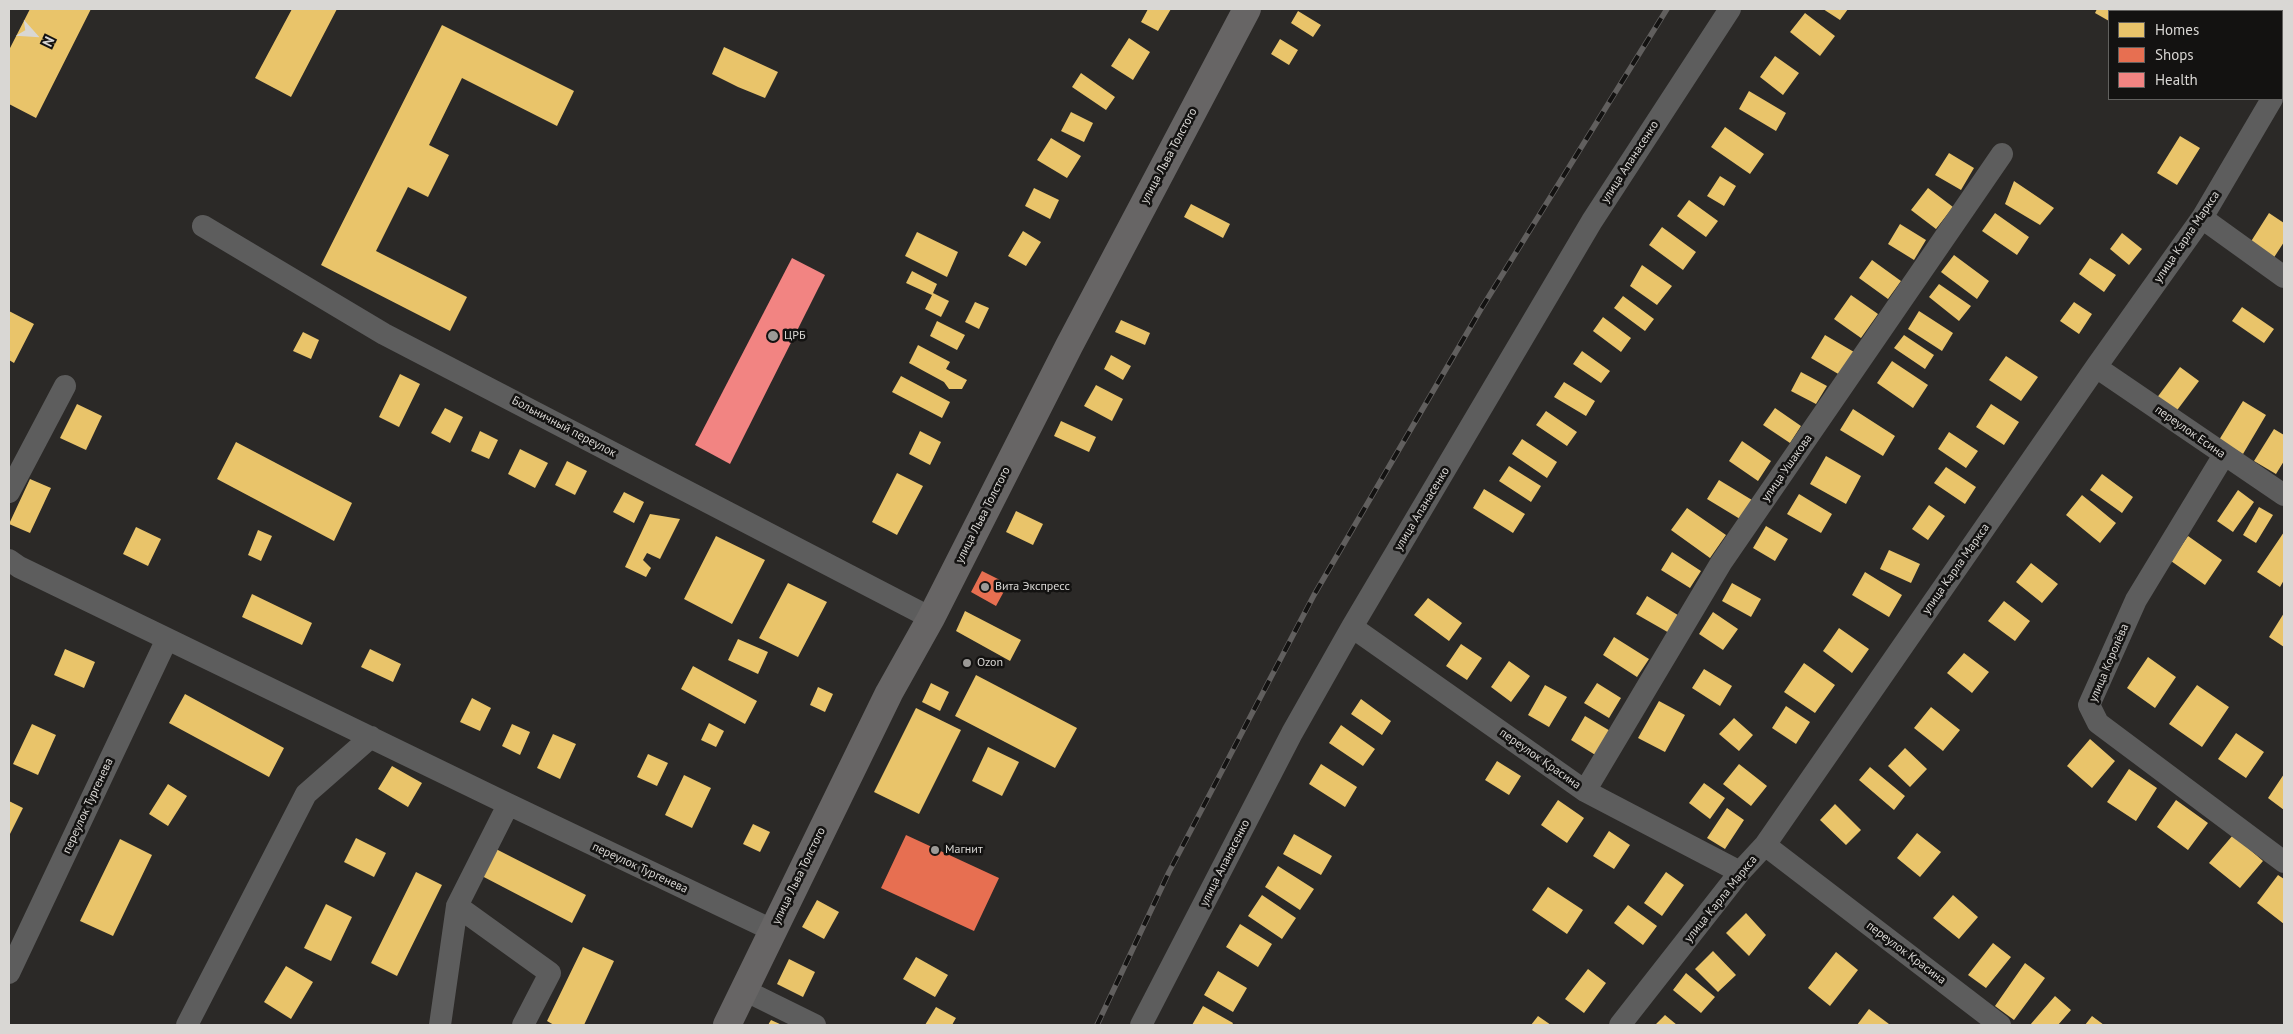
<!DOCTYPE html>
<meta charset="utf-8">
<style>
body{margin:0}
#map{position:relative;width:2293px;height:1034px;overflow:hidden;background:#2b2927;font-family:"PT Sans",sans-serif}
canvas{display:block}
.frame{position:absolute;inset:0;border:10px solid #d9d7d4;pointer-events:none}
.legend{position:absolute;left:2108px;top:10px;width:175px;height:90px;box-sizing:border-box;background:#131211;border:1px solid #62615f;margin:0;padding:6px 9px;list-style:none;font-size:15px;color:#d9d7d4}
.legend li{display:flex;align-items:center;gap:10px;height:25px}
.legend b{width:25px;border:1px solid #62615f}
.north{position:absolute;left:10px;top:10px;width:50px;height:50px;-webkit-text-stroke:4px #131211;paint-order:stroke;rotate:116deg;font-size:14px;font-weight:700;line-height:20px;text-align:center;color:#d9d7d4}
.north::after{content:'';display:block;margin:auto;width:18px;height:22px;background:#d9d7d4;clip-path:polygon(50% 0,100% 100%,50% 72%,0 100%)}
</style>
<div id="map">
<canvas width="2293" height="1034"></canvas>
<div class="frame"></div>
<ul class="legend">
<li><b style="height:14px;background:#e9c46a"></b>Homes</li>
<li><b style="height:14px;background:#e76f51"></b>Shops</li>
<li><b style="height:14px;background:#f28482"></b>Health</li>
</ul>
<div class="north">N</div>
</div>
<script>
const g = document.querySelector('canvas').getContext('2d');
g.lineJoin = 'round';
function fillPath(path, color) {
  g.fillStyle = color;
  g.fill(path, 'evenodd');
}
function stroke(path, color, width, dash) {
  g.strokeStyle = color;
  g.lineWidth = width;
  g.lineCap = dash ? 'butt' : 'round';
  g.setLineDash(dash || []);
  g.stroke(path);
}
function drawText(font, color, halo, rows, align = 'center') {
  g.font = font + ' "PT Sans",sans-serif';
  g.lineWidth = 5;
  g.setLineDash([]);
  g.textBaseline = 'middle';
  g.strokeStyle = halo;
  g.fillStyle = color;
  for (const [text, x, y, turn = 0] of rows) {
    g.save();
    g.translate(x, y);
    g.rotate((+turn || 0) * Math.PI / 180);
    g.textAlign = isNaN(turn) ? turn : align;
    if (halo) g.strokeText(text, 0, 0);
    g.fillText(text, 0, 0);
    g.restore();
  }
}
fillPath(new Path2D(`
 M30,9H91L36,118L9,104V50Z
 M292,9H337L291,97L255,78Z
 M1148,9H1171L1158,31L1141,22Z
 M1823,9H1848L1840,20Z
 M2097,9H2126L2124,11H2109V21L2095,13Z
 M2145,9H2171L2176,11H2144Z
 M1298,11L1321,25L1313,37L1291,23Z
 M1805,13L1835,36L1820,56L1790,32Z
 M442,25L574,91L557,126L462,78L429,145L449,155L428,197L408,187L376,251L467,297L450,331L321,265Z
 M1129,38L1150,52L1133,80L1111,66Z
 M1280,39L1298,50L1289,65L1271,54Z
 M724,47L778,72L765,98L738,87L712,74Z
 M1775,56L1799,73L1783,95L1760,77Z
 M1081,73L1115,97L1106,110L1072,87Z
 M1749,91L1786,113L1776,131L1739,109Z
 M1071,112L1093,123L1084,142L1061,131Z
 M1725,127L1764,154L1750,174L1711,147Z
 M2180,136L2200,148L2177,185L2157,173Z
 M1051,138L1081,156L1067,178L1037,160Z
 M1949,153L1974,168L1961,190L1935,175Z
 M1720,176L1736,186L1724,206L1707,196Z
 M2014,181L2054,208L2040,225L2005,204Z
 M1034,188L1059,200L1050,219L1025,206Z
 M1928,188L1953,207L1936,229L1911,210Z
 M1689,200L1718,221L1706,237L1677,216Z
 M1191,204L1230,224L1223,238L1184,217Z
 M1995,213L2029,237L2017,255L1982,231Z
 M2269,213L2284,223V242L2273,259L2250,243Z
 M1900,224L1926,240L1914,260L1888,244Z
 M1662,227L1696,252L1683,270L1649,245Z
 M1023,231L1041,242L1026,266L1008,256Z
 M917,232L958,252L947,277L905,256Z
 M2122,233L2142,249L2129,265L2110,249Z
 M1954,255L1989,281L1977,299L1941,272Z
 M2090,258L2116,275L2104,292L2079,274Z
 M1872,260L1901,281L1888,299L1859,278Z
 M1642,265L1672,286L1657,305L1630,286Z
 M912,271L937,284L933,293L949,301L941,317L925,309L932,295L906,283Z
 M1939,284L1971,306L1959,321L1929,297Z
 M1851,295L1878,314L1861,338L1834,319Z
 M1623,296L1654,319L1645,331L1614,308Z
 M975,302L989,308L979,329L965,322Z
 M2074,302L2092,314L2079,334L2060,321Z
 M2242,307L2274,329L2264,343L2232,321Z
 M9,311L34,324L14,363L9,360Z
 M1919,311L1953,333L1942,351L1908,329Z
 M1603,317L1631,338L1621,352L1593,331Z
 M1121,320L1150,333L1145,345L1115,332Z
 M937,321L965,335L957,350L930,336Z
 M303,332L319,340L311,359L293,351Z
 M1825,335L1854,352L1840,375L1811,358Z
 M1904,335L1934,355L1925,369L1894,348Z
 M918,345L950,362L946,369L967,380L962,389H949L944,382L909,363Z
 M1582,351L1610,371L1601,383L1573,364Z
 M1111,355L1131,366L1123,380L1104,369Z
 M2006,356L2038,377L2021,401L1989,380Z
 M1892,361L1928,385L1913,408L1877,383Z
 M2180,367L2199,381L2175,413L2156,399Z
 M1801,372L1827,386L1816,404L1791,391Z
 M400,374L420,384L399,427L379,417Z
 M901,376L950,402L942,418L892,392Z
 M1564,382L1595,401L1586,416L1554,397Z
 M1096,385L1123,399L1112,421L1084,406Z
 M2243,401L2266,415L2243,454L2219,440Z
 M77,404L102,416L86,450L60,438Z
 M1991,404L2019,422L2004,445L1976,427Z
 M445,408L463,417L450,443L431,433Z
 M1775,408L1801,426L1790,443L1763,425Z
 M1853,409L1895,436L1883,456L1840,430Z
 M1546,411L1577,432L1567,446L1536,425Z
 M1061,421L1096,437L1089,452L1054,436Z
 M2274,429L2284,435V461L2276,474L2254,461Z
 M480,431L498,440L489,459L471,451Z
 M920,431L941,442L930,465L909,454Z
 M1949,432L1978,451L1966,468L1938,449Z
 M1522,439L1557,462L1547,478L1512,454Z
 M1742,441L1771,461L1758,481L1729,461Z
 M236,442L352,503L334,541L217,479Z
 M520,449L548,463L535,488L508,474Z
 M1826,456L1861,476L1846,504L1810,484Z
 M567,461L587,471L575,495L555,485Z
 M1509,466L1541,486L1531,502L1499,481Z
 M1946,467L1976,487L1965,504L1934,483Z
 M897,473L923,486L897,535L872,522Z
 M2102,474L2133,497L2122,513L2090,490Z
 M30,479L51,488L30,533L9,524Z
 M1719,480L1752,500L1740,519L1707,499Z
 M1484,489L1525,514L1513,533L1473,508Z
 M2238,490L2254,502L2233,532L2217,521Z
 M624,492L644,502L634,523L613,512Z
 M1799,494L1832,514L1821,533L1787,514Z
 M2082,495L2116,523L2100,543L2066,515Z
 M1929,505L1945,516L1928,540L1912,529Z
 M2259,507L2273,515L2256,543L2243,535Z
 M1687,508L1726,535L1710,558L1671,530Z
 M1016,511L1043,524L1033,545L1006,532Z
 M650,514L680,519L660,559L647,553L643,560L651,568L646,577L625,567Z
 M1766,526L1788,539L1775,561L1753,548Z
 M136,527L161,539L148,566L123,554Z
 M258,530L272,536L261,561L248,555Z
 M2284,532V580L2280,587L2257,572Z
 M716,536L765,560L732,624L684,599Z
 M2188,536L2222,560L2205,585L2171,561Z
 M1889,550L1920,564L1911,583L1880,569Z
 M1672,552L1701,571L1690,588L1661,570Z
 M2031,563L2058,584L2042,603L2016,582Z
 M1865,572L1902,595L1889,617L1852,595Z
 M788,583L827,602L798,657L759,638Z
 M1732,583L1761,599L1751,617L1722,601Z
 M252,594L312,623L302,645L242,617Z
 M1647,596L1681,617L1671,634L1636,614Z
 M1428,598L1462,623L1449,641L1414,615Z
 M2004,601L2030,621L2015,641L1988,621Z
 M965,611L1021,640L1010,661L956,631Z
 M1713,612L1738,629L1723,650L1699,634Z
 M2284,613V647L2269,637Z
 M1839,628L1869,649L1852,673L1823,651Z
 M1614,637L1649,659L1637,677L1603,655Z
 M738,639L768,652L758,674L728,660Z
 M1461,644L1482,658L1467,680L1446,666Z
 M65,649L95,662L84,688L54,675Z
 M370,649L401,664L393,682L361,667Z
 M1964,653L1989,672L1972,693L1947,673Z
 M2148,657L2176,677L2155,708L2127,688Z
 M1509,661L1530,676L1511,702L1491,687Z
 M1804,663L1835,685L1815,713L1784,692Z
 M693,666L757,701L745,724L681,689Z
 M1704,669L1732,686L1720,706L1692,688Z
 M976,675L1077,728L1055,768L955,716Z
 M931,683L949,692L940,711L922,702Z
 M1597,683L1621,698L1609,718L1584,703Z
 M1545,685L1567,697L1549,727L1528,715Z
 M2197,685L2229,707L2202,747L2169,724Z
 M818,687L833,694L825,712L810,705Z
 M185,694L284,748L269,777L169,723Z
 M472,698L491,708L480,731L460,722Z
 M1361,699L1391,721L1382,735L1351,714Z
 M1659,701L1685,715L1665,752L1638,738Z
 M1786,706L1810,722L1796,744L1772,728Z
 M1931,707L1960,730L1943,751L1914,728Z
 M916,708L961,730L919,814L874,792Z
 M1585,716L1612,732L1597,756L1571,740Z
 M1734,718L1753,735L1739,751L1719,734Z
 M709,723L724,731L716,747L701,740Z
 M32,724L56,735L38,775L13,764Z
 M512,724L530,732L520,755L502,746Z
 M1341,725L1375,749L1363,766L1329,743Z
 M2236,733L2264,752L2246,778L2218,759Z
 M553,734L576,744L560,779L537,768Z
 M2090,739L2115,761L2092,788L2067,766Z
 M988,747L1019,762L1002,796L972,781Z
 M1905,748L1927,769L1910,787L1888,766Z
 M648,754L668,763L657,786L637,777Z
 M1497,761L1521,776L1509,795L1485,780Z
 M1321,764L1357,787L1345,807L1309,784Z
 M1739,764L1767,786L1751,806L1723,784Z
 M392,766L422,783L408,807L378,789Z
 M1870,767L1905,796L1894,810L1859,780Z
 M2129,769L2157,788L2136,821L2107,802Z
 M2284,774V810L2268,798Z
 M684,775L711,788L692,828L665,815Z
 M1704,783L1725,798L1710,819L1689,803Z
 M168,784L187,796L168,826L149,814Z
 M1558,800L1584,818L1567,843L1541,825Z
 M2176,800L2208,823L2188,850L2157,827Z
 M9,801L23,808L10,834L9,833Z
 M1835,804L1861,830L1846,845L1820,820Z
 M1727,808L1744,820L1725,849L1707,838Z
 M753,824L770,832L760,852L743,844Z
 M1609,831L1630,845L1614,869L1593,856Z
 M1917,833L1941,852L1920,877L1897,858Z
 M1294,834L1332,856L1321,875L1283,854Z
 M2233,835L2263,861L2240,888L2209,863Z
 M356,838L386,853L374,877L344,862Z
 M120,839L152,855L113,936L80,921Z
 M494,848L586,895L572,923L480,875Z
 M1278,866L1314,889L1300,910L1265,887Z
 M416,872L442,885L397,976L371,963Z
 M1666,872L1684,885L1662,916L1644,903Z
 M2278,875L2284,879V924L2257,903Z
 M1548,887L1583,910L1567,934L1532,910Z
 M1262,895L1296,918L1282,939L1248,916Z
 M1953,895L1978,917L1959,939L1933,918Z
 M817,900L839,912L824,939L802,927Z
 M326,904L352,917L331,961L304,948Z
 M1628,905L1657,926L1643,945L1614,923Z
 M1746,913L1766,935L1749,956L1726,933Z
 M1240,924L1272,944L1258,967L1226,947Z
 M1993,943L2011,957L1986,988L1968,975Z
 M583,947L614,961L584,1025H554L547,1021Z
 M1713,951L1736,975L1718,992L1695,969Z
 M1836,952L1858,970L1830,1006L1808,988Z
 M916,957L948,975L935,997L903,979Z
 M789,959L815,972L803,997L777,984Z
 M2025,963L2045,978L2014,1020L1995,1006Z
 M286,966L313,982L291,1019L264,1002Z
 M1588,969L1606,983L1584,1013L1565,999Z
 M1218,971L1247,988L1233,1012L1204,995Z
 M1686,973L1715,997L1701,1013L1673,990Z
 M2055,996L2071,1010L2058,1025H2030Z
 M1203,1006L1233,1023L1232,1025H1192Z
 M936,1007L956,1018L952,1025H925Z
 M1869,1009L1889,1024L1888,1025H1857Z
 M1665,1015L1677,1025H1655Z
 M1538,1016L1551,1025H1531Z
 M2092,1016L2104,1025H2085Z
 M771,1020L782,1025H768Z`), '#e9c46a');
fillPath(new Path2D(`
 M982,571L1008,584L996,606L971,592Z
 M906,835L999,878L974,931L881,888Z`), '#e76f51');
fillPath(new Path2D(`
 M792,258L825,275L730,464L695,445Z`), '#f28482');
stroke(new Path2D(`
 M2282,81L2284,77
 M2202,218L2284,277
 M203,226L384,334L931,618
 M2096,367L2284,495
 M2224,455L2136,600L2089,705L2098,723L2284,862
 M9,492L65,386
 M9,560L19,567C270,689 520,811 772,930
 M1352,627L1585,791L1740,872
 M1585,791L1721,563L2002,154
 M1765,845L2000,1025
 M457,906L550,973L523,1025
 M9,973L167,639
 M744,990L815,1025
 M187,1025L306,794L371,737
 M440,1025L457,906L508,805
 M1141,1025L1292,733L1352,627L1592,221L1730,9
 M1620,1025L1740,872L1765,845L2096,367L2202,218L2272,99`), '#5d5d5d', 22);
stroke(new Path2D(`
 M727,1025L889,693L931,618L1069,346L1247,9`), '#676565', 28);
const rail = new Path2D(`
 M1097,1025L1169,872L1314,595L1481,309L1667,9`);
stroke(rail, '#615f5e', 5.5);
stroke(rail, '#131211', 4, [11]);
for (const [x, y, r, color] of [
 [773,336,6,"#9c9a97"],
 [985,587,5,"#9c9a97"],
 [967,663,5,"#9c9a97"],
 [935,850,5,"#9c9a97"]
]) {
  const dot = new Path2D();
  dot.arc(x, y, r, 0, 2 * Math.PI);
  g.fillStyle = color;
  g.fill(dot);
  stroke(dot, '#131211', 2);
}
drawText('12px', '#d9d7d4', '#131211', [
 ["улица Льва Толстого",1169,156,-62],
 ["улица Апанасенко",1630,162,-57],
 ["улица Карла Маркса",2187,237,-56],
 ["Больничный переулок",564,427,28],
 ["переулок Есина",2190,432,35],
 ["улица Ушакова",1787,468,-55],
 ["улица Апанасенко",1422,509,-59],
 ["улица Льва Толстого",983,515,-63],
 ["улица Карла Маркса",1956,569,-55],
 ["улица Королёва",2109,663,-67],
 ["переулок Красина",1540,759,35],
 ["переулок Тургенева",88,806,-65],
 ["улица Апанасенко",1225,863,-63],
 ["переулок Тургенева",640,868,25],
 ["улица Льва Толстого",799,876,-64],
 ["улица Карла Маркса",1721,899,-51],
 ["переулок Красина",1906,953,37]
]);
drawText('12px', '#d9d7d4', '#131211', [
 ["ЦРБ",784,336],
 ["Вита Экспресс",995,587],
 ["Ozon",977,663],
 ["Магнит",945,850]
], 'left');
</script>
